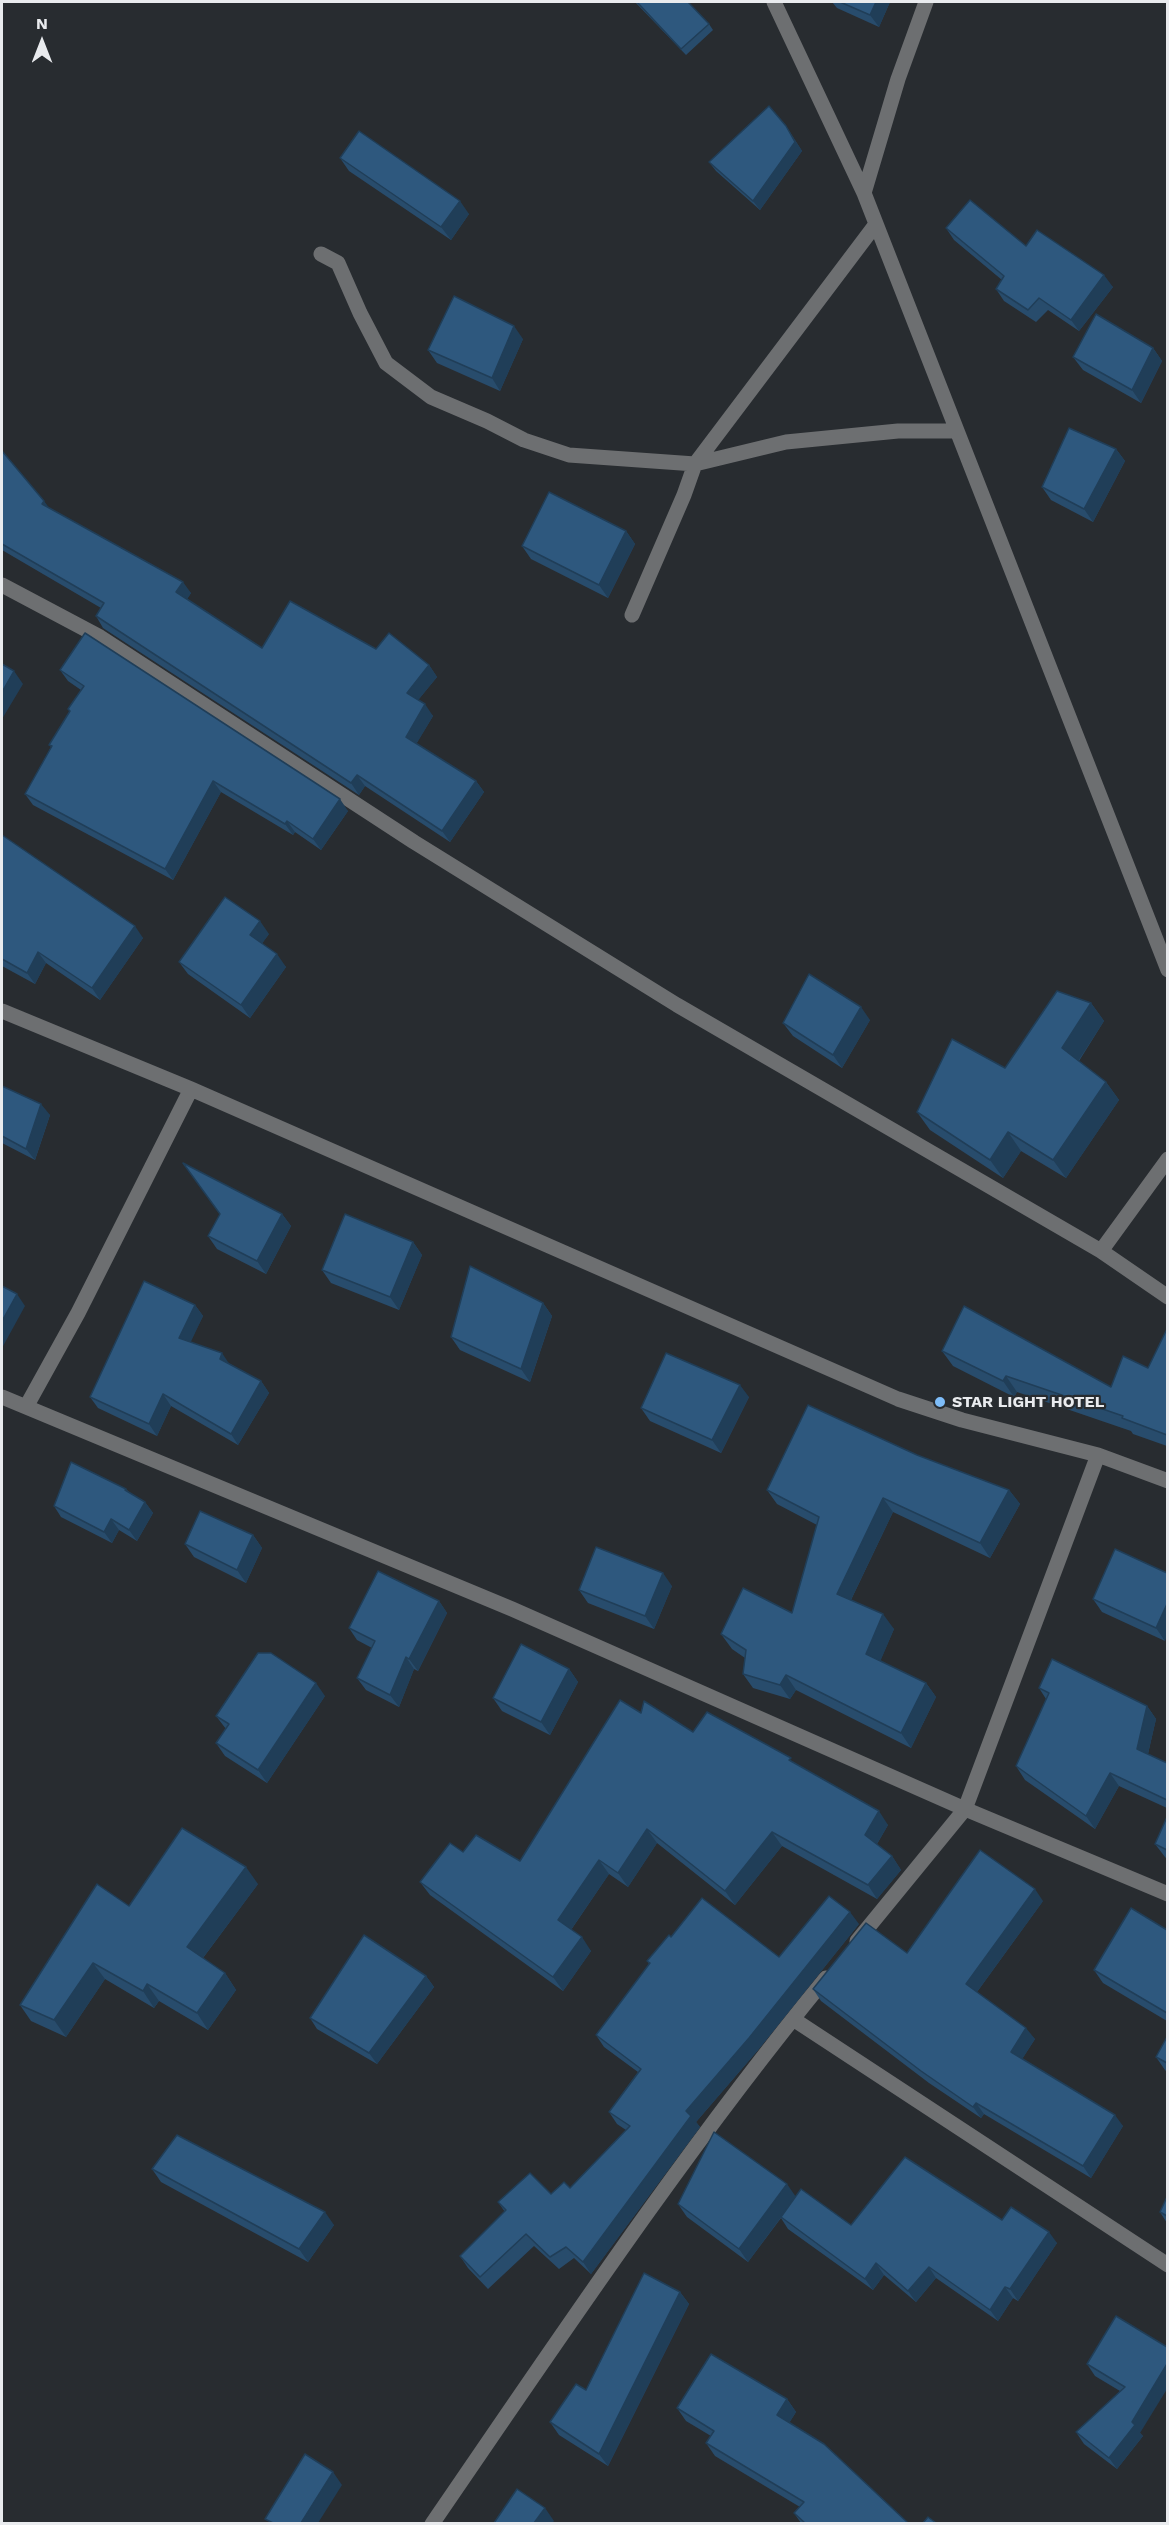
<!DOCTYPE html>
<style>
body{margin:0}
#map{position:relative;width:1169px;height:2525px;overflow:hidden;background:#282c30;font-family:"Work Sans",sans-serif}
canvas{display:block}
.frame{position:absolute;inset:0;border:3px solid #e9ebee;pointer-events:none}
.north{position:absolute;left:12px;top:12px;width:60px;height:60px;-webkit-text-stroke:4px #282c30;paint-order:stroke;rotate:0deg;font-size:16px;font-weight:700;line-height:24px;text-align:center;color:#e9ebee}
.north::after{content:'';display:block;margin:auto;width:21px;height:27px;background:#e9ebee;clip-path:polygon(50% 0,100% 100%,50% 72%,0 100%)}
</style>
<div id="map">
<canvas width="1169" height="2525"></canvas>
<div class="frame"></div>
<div class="north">N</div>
</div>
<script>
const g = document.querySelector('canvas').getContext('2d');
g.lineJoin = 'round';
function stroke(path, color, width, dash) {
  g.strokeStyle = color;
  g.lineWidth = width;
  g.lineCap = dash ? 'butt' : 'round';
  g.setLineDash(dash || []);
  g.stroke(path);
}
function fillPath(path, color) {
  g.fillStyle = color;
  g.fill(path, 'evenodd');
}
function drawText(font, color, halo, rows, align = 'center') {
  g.font = font + ' "Work Sans",sans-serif';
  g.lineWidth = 4.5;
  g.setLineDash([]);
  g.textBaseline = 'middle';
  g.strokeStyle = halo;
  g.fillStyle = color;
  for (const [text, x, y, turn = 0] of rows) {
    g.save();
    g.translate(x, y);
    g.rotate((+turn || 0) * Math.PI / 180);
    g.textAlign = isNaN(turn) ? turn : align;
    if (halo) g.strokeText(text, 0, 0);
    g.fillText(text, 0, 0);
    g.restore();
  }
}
stroke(new Path2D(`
 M774,2L864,193L1168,970
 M864,193L898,79L926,2
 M876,224L695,464L786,442L898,431H957
 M321,254L338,263L360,313L386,363L431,397L487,421L524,440L569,455L695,464L684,495L632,615
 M2,585L100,637L414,842L677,1005L1101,1251L1168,1297
 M2,1011L191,1089L898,1399L962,1420L1098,1455L1168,1481
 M1101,1251L1168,1159
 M2,1397L512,1609L965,1809L1168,1894
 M26,1407L78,1313L191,1089
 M857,1941L965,1809L1098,1455
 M793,2019L1168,2265
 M432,2524C559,2339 684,2151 826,1978`), '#6d6f71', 15);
fillPath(new Path2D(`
 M635,2H688L709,24L713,30L686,55Z
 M832,2H890L879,27L837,8Z
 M786,126L802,151L760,210L716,171L709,162Z
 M340,158L469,214L451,240L349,171Z
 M946,228L1026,246L1113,287L1079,331L1048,310L1036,322L1004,301L996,289L1002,280L954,240Z
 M523,339L500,391L437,363L428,350Z
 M1153,348L1162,361L1141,403L1083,370L1073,357Z
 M1116,449L1125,461L1093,522L1051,500L1042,487Z
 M2,451L49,508L191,593L187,599L262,648L376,649L429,665L437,677L418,700L433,716L416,744L476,781L484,792L450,842L365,786L359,795L103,628L96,616L101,608L2,550Z
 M626,531L635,544L608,598L531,559L522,546Z
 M60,670L348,811L321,850L295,832L293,835L221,792L173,880L33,805L25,794L51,747L49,745L70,712L68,709L81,690L68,681Z
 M2,835L143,938L100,1000L46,963L35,984L2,966Z
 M269,934L262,943L286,967L250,1018L188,974L179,962Z
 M1091,1003L1104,1021L1079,1061L1106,1082L1119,1100L1066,1178L1021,1151L1003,1178L930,1130L917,1112L1005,1068Z
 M870,1020L842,1068L793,1036L783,1023Z
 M2,1086L50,1115L35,1160L2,1143Z
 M220,1214H282L291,1226L266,1274L217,1249L208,1236Z
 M413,1242L422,1255L399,1310L331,1283L322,1270Z
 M543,1303L552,1316L530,1382L460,1350L451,1337Z
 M195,1305L203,1316L190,1342L261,1381L269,1393L238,1445L171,1406L157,1436L98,1408L90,1397Z
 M1167,1329V1446L1133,1434L1131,1431L1017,1392L1014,1397L953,1366L942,1351L1111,1387L1148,1368Z
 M749,1397L721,1453L650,1421L641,1408Z
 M917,1455L1009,1490L1020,1504L990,1558L893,1512L851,1600L894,1629L880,1661L926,1683L936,1697L911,1748L796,1690L790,1699L753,1688L743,1674L745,1658L732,1649L721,1634L792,1613L817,1525L777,1504L767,1490Z
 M126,1489L129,1492L145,1502L153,1513L137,1541L119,1530L112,1543L61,1517L54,1506Z
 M253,1535L262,1548L246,1583L194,1557L185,1544Z
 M1115,1549L1165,1641L1102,1612L1093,1599Z
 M672,1586L654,1629L588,1603L579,1590Z
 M439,1601L447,1613L418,1671L414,1669L399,1707L366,1690L357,1678L372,1648L357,1640L349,1628Z
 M569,1669L578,1682L550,1735L502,1711L493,1698Z
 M1039,1688L1147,1706L1156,1719L1148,1754L1167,1763V1808L1119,1786L1095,1829L1025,1780L1016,1766L1046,1699Z
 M325,1696L267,1783L225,1756L216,1743L226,1729L216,1716Z
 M641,1713L693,1732L795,1764L888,1825L877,1844L892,1856L901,1870L877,1899L782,1846L735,1905L657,1843L628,1887L609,1874L571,1930L591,1951L563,1991L430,1895L420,1882L463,1852L520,1861Z
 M1167,1817V1859L1165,1857L1155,1844Z
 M258,1884L203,1958L225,1973L236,1990L208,2030L159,2001L154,2008L105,1979L66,2037L31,2021L20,2005L129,1906Z
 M1043,1901L977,1992L1035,2039L1022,2059L1123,2126L1091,2178L984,2114L981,2118L929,2083L821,2001L813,1989Z
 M859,1924L758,2050L696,2122L700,2127L591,2274L574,2258L559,2269L534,2246L488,2289L468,2268L460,2256L505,2212L498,2202L551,2194L570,2188L626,2130L617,2124L609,2112L638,2072L604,2047L596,2035L649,1964L647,1961L671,1937L779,1957Z
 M1167,1930V2021L1103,1983L1094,1970Z
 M426,1976L434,1987L377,2064L317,2029L310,2018Z
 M1167,2037V2072L1165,2070L1156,2057Z
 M152,2169L334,2225L308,2262L161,2182Z
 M796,2197L851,2225L1002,2220L1057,2243L1018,2301L1013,2298L998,2321L936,2278L916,2302L884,2275L873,2290L788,2229L781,2218L748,2262L687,2217L678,2204Z
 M1167,2197V2223L1160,2212Z
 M680,2292L689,2304L608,2466L559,2435L550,2422L586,2390Z
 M1116,2316L1140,2433L1143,2436L1117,2469L1084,2444L1076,2432L1120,2391L1095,2376L1087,2364Z
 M787,2399L796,2412L789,2423L908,2523H801L794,2513L800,2507L715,2456L706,2443L711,2436L686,2421L677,2408Z`), '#284c6c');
fillPath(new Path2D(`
 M876,2H890L879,27L870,15Z
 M786,126L802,151L760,210L753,201Z
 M460,201L469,214L451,240L441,227Z
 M1104,275L1113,287L1079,331L1071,320Z
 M514,326L523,339L500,391L492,378Z
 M1153,348L1162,361L1141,403L1132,390Z
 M1116,449L1125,461L1093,522L1084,509Z
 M44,501L52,512L42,504Z
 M626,531L635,544L608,598L599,585Z
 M183,582L191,593L184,604L176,592Z
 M429,665L437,677L415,704L407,693Z
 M14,671L23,684L2,719V692Z
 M425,704L433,716L414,748L406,737Z
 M357,775L365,786L359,795L351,783Z
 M213,781L221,792L173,880L165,869Z
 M476,781L484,792L450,842L442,831Z
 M340,799L348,811L321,850L313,839Z
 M287,821L295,832L293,835L285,824Z
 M260,921L269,934L259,948L250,935Z
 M135,926L143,938L100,1000L92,988Z
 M38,952L46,963L35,984L27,973Z
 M277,954L286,967L250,1018L241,1005Z
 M1091,1003L1104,1021L1075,1066L1062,1048Z
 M861,1007L870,1020L842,1068L833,1055Z
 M1106,1082L1119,1100L1066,1178L1053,1160Z
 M41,1104L50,1115L35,1160L26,1149Z
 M1008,1132L1021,1151L1003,1178L990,1160Z
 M282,1214L291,1226L266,1274L257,1261Z
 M413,1242L422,1255L399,1310L390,1297Z
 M17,1294L25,1306L2,1348V1321Z
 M543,1303L552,1316L530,1382L521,1369Z
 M195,1305L203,1316L187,1350L179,1338Z
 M222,1353L230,1365L220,1359Z
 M1006,1376L1017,1392L1014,1397L1003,1381Z
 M261,1381L269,1393L238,1445L231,1434Z
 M740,1385L749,1397L721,1453L712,1440Z
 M163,1394L171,1406L157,1436L149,1424Z
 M1009,1490L1020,1504L990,1558L980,1543Z
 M883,1498L893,1512L847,1608L837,1594Z
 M145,1502L153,1513L137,1541L129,1530Z
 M111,1519L119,1530L112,1543L104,1532Z
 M253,1535L262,1548L246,1583L237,1570Z
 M663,1573L672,1586L654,1629L645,1616Z
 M439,1601L447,1613L418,1671L409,1659Z
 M1167,1604V1636L1165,1641L1156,1628Z
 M883,1614L894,1629L877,1669L866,1654Z
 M406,1657L414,1669L399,1707L390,1695Z
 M569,1669L578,1682L550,1735L541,1722Z
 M786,1675L796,1690L790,1699L780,1685Z
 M316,1683L325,1696L267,1783L258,1770Z
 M926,1683L936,1697L911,1748L901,1733Z
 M1147,1706L1156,1719L1146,1762L1137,1749Z
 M1110,1773L1119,1786L1095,1829L1086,1816Z
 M879,1811L888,1825L874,1849L865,1835Z
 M647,1829L657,1843L628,1887L618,1873Z
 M772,1832L782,1846L735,1905L725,1891Z
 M892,1856L901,1870L877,1899L868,1885Z
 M599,1860L609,1874L568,1934L558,1920Z
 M246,1867L258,1884L199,1963L187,1947Z
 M1035,1889L1043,1901L974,1996L966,1984Z
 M850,1912L859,1924L758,2050L696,2122L700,2127L591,2274L583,2262L686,2111Z
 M582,1937L591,1951L563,1991L553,1977Z
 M93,1963L105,1979L66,2037L54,2020Z
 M225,1973L236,1990L208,2030L197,2013Z
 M426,1976L434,1987L377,2064L369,2053Z
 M147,1984L159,2001L154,2008L143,1991Z
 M1026,2028L1035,2039L1019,2064L1011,2052Z
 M976,2103L984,2114L981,2118L973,2107Z
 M1115,2115L1123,2126L1091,2178L1083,2166Z
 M787,2184L796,2197L748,2262L739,2249Z
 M325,2212L334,2225L308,2262L299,2249Z
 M1049,2232L1057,2243L1018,2301L1010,2289Z
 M876,2263L884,2275L873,2290L865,2279Z
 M929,2267L936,2278L916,2302L908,2291Z
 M1005,2287L1013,2298L998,2321L990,2310Z
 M680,2292L689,2304L608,2466L599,2454Z
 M1167,2364V2389L1140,2433L1143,2436L1117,2469L1109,2458Z
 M787,2399L796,2412L786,2428L777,2415Z
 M333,2472L342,2485L318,2523H301Z
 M545,2508L554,2521L552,2523H534Z`), '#203e58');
const building = new Path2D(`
 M637,2H688L709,24L681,49Z
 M840,2H876L870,15Z
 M769,106L786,126L795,142L753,201L709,162Z
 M359,131L460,201L441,227L340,158Z
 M970,200L1026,246L1037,230L1104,275L1071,320L1039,298L1028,310L996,289L1004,276L946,228Z
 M454,296L514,326L492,378L428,350Z
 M1096,314L1153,348L1132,390L1073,357Z
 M1069,428L1116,449L1084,509L1042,487Z
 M2,451L44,501L42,504L183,582L176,592L262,648L290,601L376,649L389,633L429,665L407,693L425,704L406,737L476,781L442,831L357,775L351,783L96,616L104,603L2,544Z
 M549,492L626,531L599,585L522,546Z
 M85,633L340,799L313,839L287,821L285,824L213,781L165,869L25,794L52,746L49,745L70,711L68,709L84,686L60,670Z
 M2,664L14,671L2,692Z
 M2,835L135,926L92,988L38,952L27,973L2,959Z
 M225,897L260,921L250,935L277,954L241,1005L179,962Z
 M809,974L861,1007L833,1055L783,1023Z
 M1057,991L1091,1003L1062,1048L1106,1082L1053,1160L1008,1132L990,1160L917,1112L952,1039L1005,1068Z
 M2,1086L41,1104L26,1149L2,1136Z
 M183,1163L282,1214L257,1261L208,1236L220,1214Z
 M345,1214L413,1242L390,1297L322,1270Z
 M470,1266L543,1303L521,1369L451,1337Z
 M144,1281L195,1305L179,1338L222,1353L220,1359L261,1381L231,1434L163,1394L149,1424L90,1397Z
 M2,1286L17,1294L2,1321Z
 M964,1306L1111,1387L1123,1356L1148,1368L1167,1329V1435L1122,1418L1123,1416L1006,1376L1003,1381L942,1351Z
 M666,1353L740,1385L712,1440L641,1408Z
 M808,1405L917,1455L1009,1490L980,1543L883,1498L837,1594L883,1614L866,1654L926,1683L901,1733L786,1675L780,1685L743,1674L746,1650L721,1634L743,1588L792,1613L819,1517L767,1490Z
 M71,1462L126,1489L125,1490L145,1502L129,1530L111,1519L104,1532L54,1506Z
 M200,1511L253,1535L237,1570L185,1544Z
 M596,1547L663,1573L645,1616L579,1590Z
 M1115,1549L1167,1573V1604L1156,1628L1093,1599Z
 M378,1571L439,1601L409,1659L406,1657L390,1695L357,1678L375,1641L349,1628Z
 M521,1644L569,1669L541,1722L493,1698Z
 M258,1653H271L316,1683L258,1770L216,1743L229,1724L216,1716Z
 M1052,1659L1147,1706L1137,1749L1167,1763V1800L1110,1773L1086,1816L1016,1766L1049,1693L1039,1688Z
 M620,1700L641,1713L644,1701L693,1732L707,1712L791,1758L789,1760L879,1811L865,1835L892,1856L868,1885L772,1832L725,1891L647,1829L618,1873L599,1860L558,1920L582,1937L553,1977L420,1882L450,1843L463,1852L476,1835L520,1861Z
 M1167,1817V1850L1155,1844Z
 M182,1828L246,1867L187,1947L225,1973L197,2013L147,1984L143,1991L93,1963L54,2020L20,2005L97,1884L129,1906Z
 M980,1850L1035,1889L966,1984L1026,2028L1011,2052L1115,2115L1083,2166L976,2103L973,2107L921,2071L813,1989L866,1923L907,1953Z
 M829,1896L850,1912L749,2038L686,2111L691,2116L583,2262L566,2247L550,2257L526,2234L480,2277L460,2256L506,2210L498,2202L530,2173L551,2194L564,2182L570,2188L630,2126L609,2112L641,2069L596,2035L650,1963L647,1961L669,1935L671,1937L702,1898L779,1957Z
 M1131,1908L1167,1930V2013L1094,1970Z
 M364,1935L426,1976L369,2053L310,2018Z
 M1167,2037V2063L1156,2057Z
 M714,2132L787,2184L739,2249L678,2204Z
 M177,2135L325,2212L299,2249L152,2169Z
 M905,2157L1002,2220L1011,2207L1049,2232L1010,2289L1005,2287L990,2310L929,2267L908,2291L876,2263L865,2279L781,2217L801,2189L851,2225Z
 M1167,2197V2216L1160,2212Z
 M644,2273L680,2292L599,2454L550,2422L576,2384L586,2390Z
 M1116,2316L1167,2347V2364L1132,2422L1135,2425L1109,2458L1076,2432L1125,2387L1087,2364Z
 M711,2354L787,2399L777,2415L824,2444L908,2523H805L794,2513L804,2502L706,2443L714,2431L677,2408Z
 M305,2454L333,2472L301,2523H273L265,2519Z
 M517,2489L545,2508L534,2523H494Z
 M928,2517L936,2523H923Z`);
fillPath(building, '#2e587e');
stroke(building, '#203e58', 1.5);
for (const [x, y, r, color] of [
 [940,1402,6,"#7ebdf9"]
]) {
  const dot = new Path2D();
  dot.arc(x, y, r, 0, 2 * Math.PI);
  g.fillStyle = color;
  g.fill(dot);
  stroke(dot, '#282c30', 2);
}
drawText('bold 16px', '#e9ebee', '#282c30', [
 ["STAR LIGHT HOTEL",952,1402]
], 'left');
</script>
